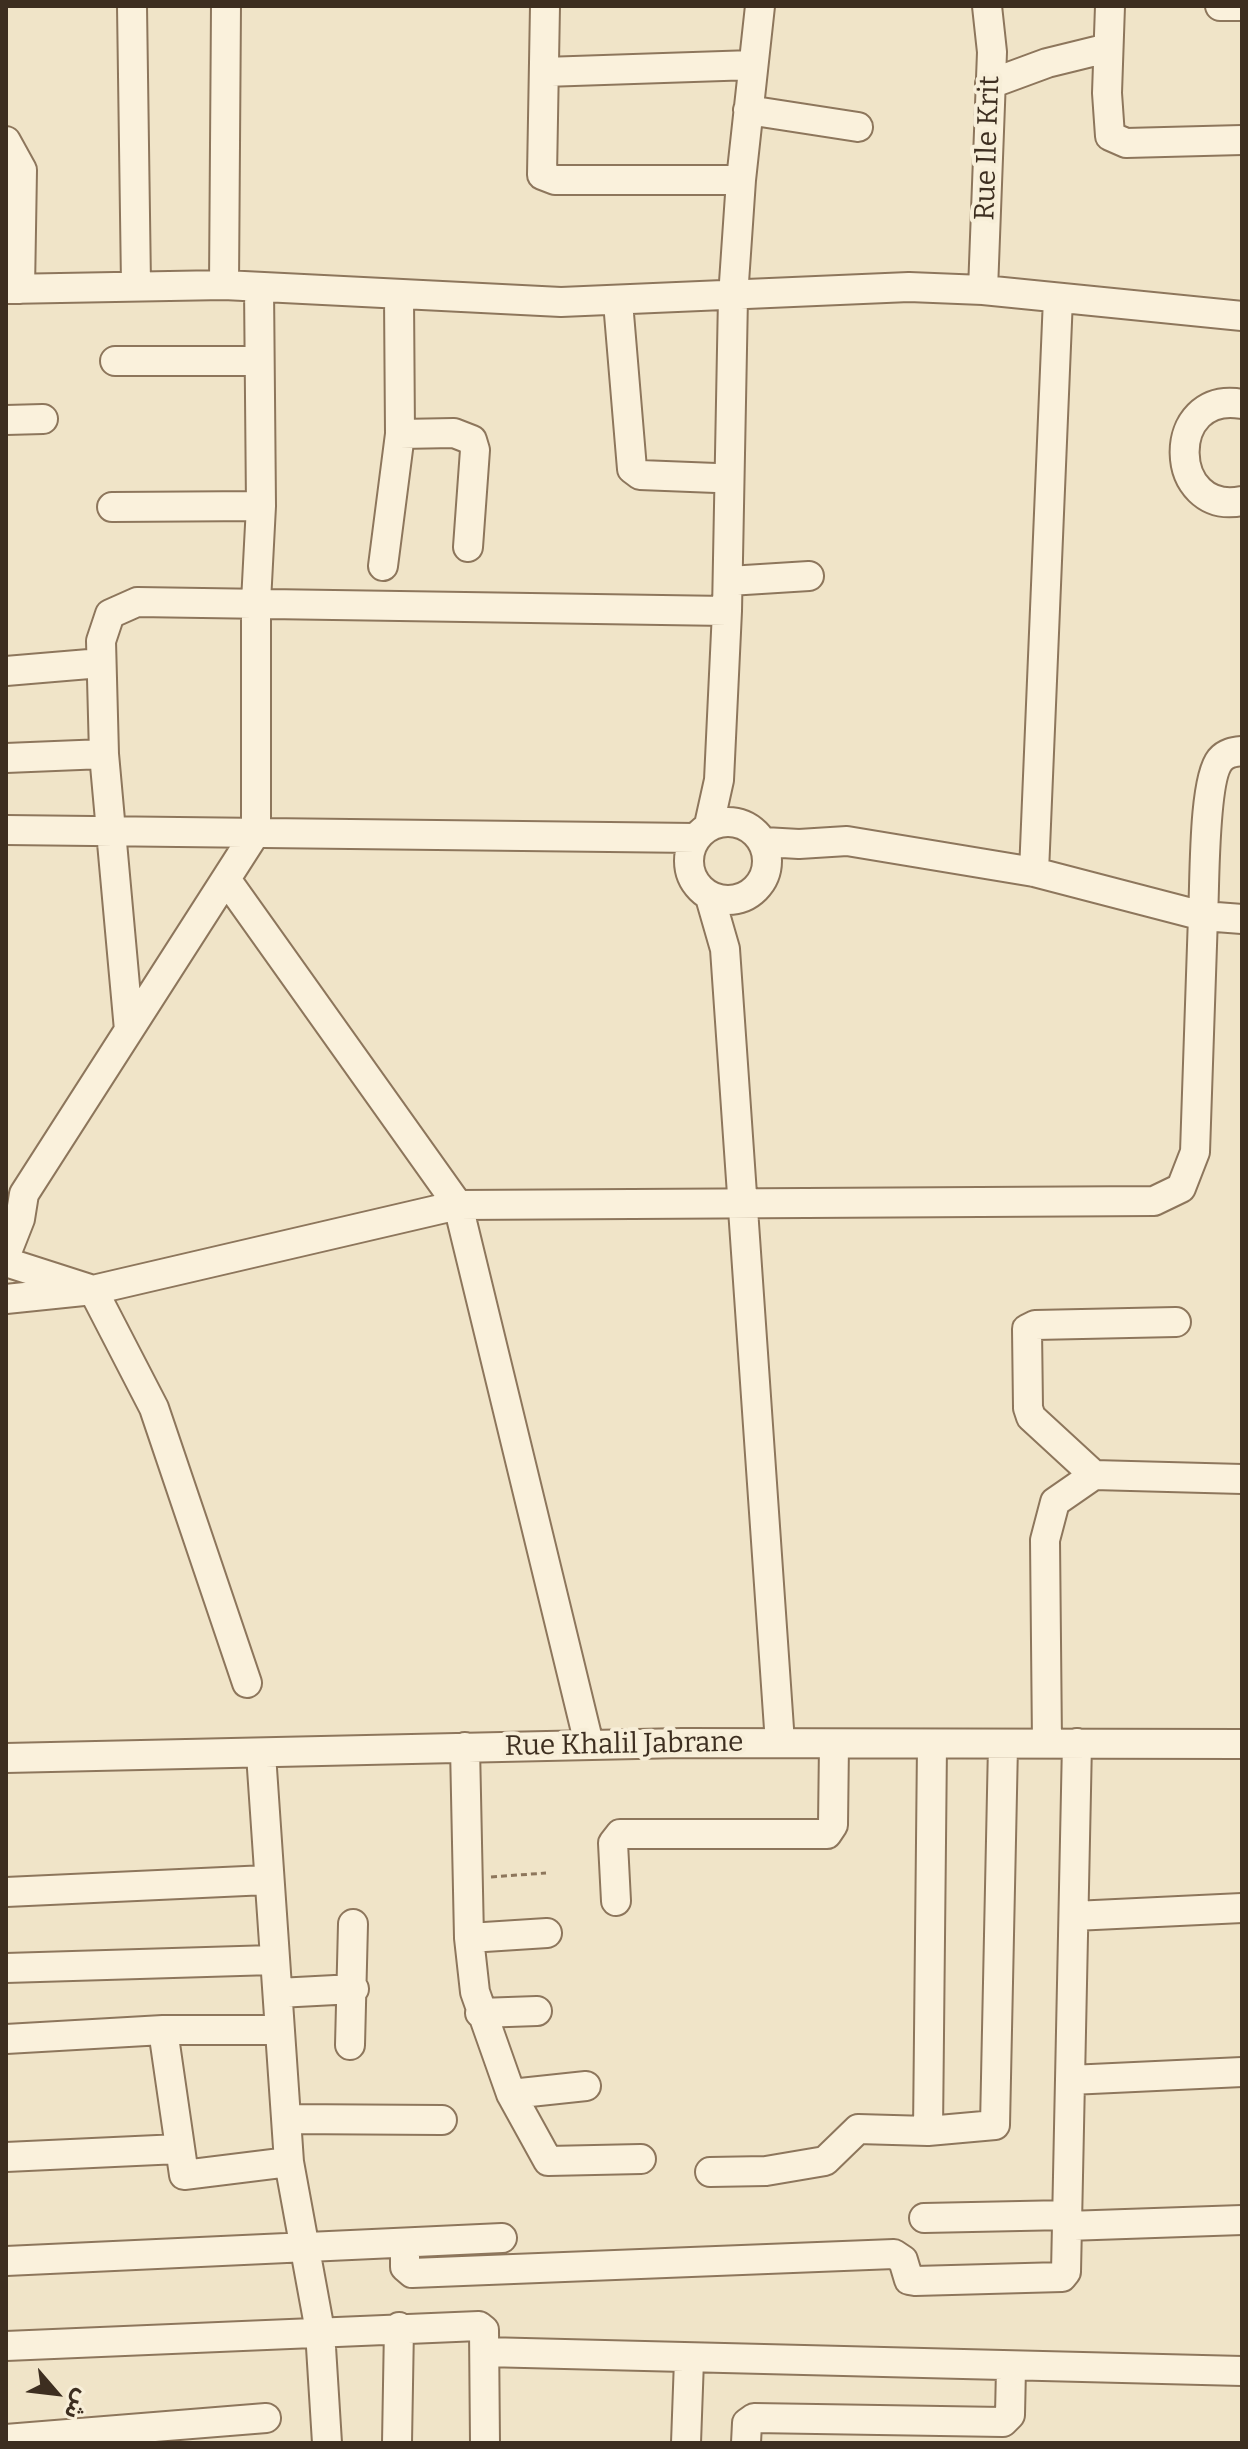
<!DOCTYPE html>
<meta charset="utf-8">
<style>
body{margin:0}
#map{position:relative;width:1248px;height:2449px;overflow:hidden;background:#f0e4c8;font-family:Bitter,"Noto Sans Arabic",serif}
canvas{display:block}
.frame{position:absolute;inset:0;border:8px solid #3d2e20;pointer-events:none}
.north{position:absolute;left:16px;top:2353px;width:80px;height:80px;-webkit-text-stroke:6px #f7eed8;paint-order:stroke;rotate:118deg;font-size:22px;font-weight:700;line-height:32px;text-align:center;color:#3d2e20}
.north::after{content:'';display:block;margin:auto;width:28px;height:36px;background:#3d2e20;clip-path:polygon(50% 0,100% 100%,50% 72%,0 100%)}
</style>
<div id="map">
<canvas width="1248" height="2449"></canvas>
<div class="frame"></div>
<div class="north">ش</div>
</div>
<script>
const g = document.querySelector('canvas').getContext('2d');
g.lineJoin = 'round';
function stroke(path, color, width, dash) {
  g.strokeStyle = color;
  g.lineWidth = width;
  g.lineCap = dash ? 'butt' : 'round';
  g.setLineDash(dash || []);
  g.stroke(path);
}
function drawText(font, color, halo, rows, align = 'center') {
  g.font = font + ' Bitter,serif';
  g.lineWidth = 8;
  g.setLineDash([]);
  g.textBaseline = 'middle';
  g.strokeStyle = halo;
  g.fillStyle = color;
  for (const [text, x, y, turn = 0] of rows) {
    g.save();
    g.translate(x, y);
    g.rotate((+turn || 0) * Math.PI / 180);
    g.textAlign = isNaN(turn) ? turn : align;
    if (halo) g.strokeText(text, 0, 0);
    g.fillText(text, 0, 0);
    g.restore();
  }
}
const minor = new Path2D(`
 M132,6L136,284
 M545,6L542,175L555,180H741
 M1110,6L1107,93L1110,136L1126,143L1242,140
 M1220,6H1242
 M544,72L753,65
 M990,84L1047,63L1108,48
 M748,110L858,127
 M6,141L22,170L20,289
 M224,285L226,6
 M6,289L224,285L561,302L909,287L983,290L1242,316
 M983,290L992,52L987,6
 M618,302L632,469L640,475L716,478
 M115,361H259
 M1242,404C1164,390 1167,516 1242,501
 M6,420L43,419
 M400,434L454,433L472,440L475,450L468,547
 M112,507L261,506
 M383,566L400,434L399,297
 M729,581L809,576
 M6,671L101,663
 M1242,751C1233,752 1226,753 1220,760C1203,781 1205,885 1203,916L1242,919
 M6,758L104,754
 M689 861a39 39 0 1 1 78 0a39 39 0 1 1-78 0Z
 M709,825L719,780L727,611
 M6,830L695,838
 M1034,872L1058,298
 M226,879L458,1205L589,1744
 M710,897L725,949L780,1743
 M129,1030L104,754L101,641L110,614L137,602L727,611L733,297L741,180L760,6
 M7,1252L20,1219L24,1194L256,832V602L261,506L259,287
 M12,1264L93,1290L154,1408L247,1683
 M6,1299L93,1290L458,1205L1154,1201L1181,1188L1195,1152L1203,916L1034,872L847,841L799,844L764,842
 M1094,1475L1031,1417L1028,1408L1027,1329L1035,1325L1176,1322
 M1047,1743L1045,1540L1055,1502L1094,1475L1242,1479
 M465,1747L469,1938L475,1992L511,2094L548,2161L641,2159
 M261,1754L289,2162L320,2331L327,2443
 M6,1758L682,1743L1242,1744
 M6,1892L267,1880
 M616,1901L613,1843L620,1834H827L833,1825L834,1744
 M1074,1916L1242,1908
 M469,1938L547,1933
 M6,1968L273,1960
 M278,1993L354,1989
 M480,2013L537,2011
 M163,2030L184,2175L289,2162
 M6,2039L163,2030H280
 M350,2045L353,1924
 M1070,2080L1242,2072
 M511,2094L586,2086
 M286,2119L442,2120
 M928,2131L932,1745
 M6,2157L179,2149
 M710,2172L766,2171L825,2161L858,2129L928,2131L995,2125L1003,1745
 M924,2218L1068,2215
 M1067,2226L1242,2220
 M405,2243V2267L412,2273L894,2254L903,2260L909,2280L915,2281L1062,2277L1066,2272L1077,1743
 M6,2261L502,2238
 M6,2346L479,2326L484,2330L485,2443
 M485,2352L1242,2371
 M6,2439L266,2418
 M397,2443L399,2327
 M686,2443L689,2360
 M746,2443L747,2423L754,2418L1003,2422L1010,2415L1011,2368`);
stroke(minor, '#8d765c', 32);
stroke(new Path2D(`
 M491,1877L546,1873`), '#8d765c', 3, [6, 4]);
stroke(minor, '#faf1dc', 28);
drawText('28px', '#3d2e20', '#f7eed8', [
 ["Rue Ile Krit",988,148,-88],
 ["Rue Khalil Jabrane",624,1745,-1]
]);
</script>
